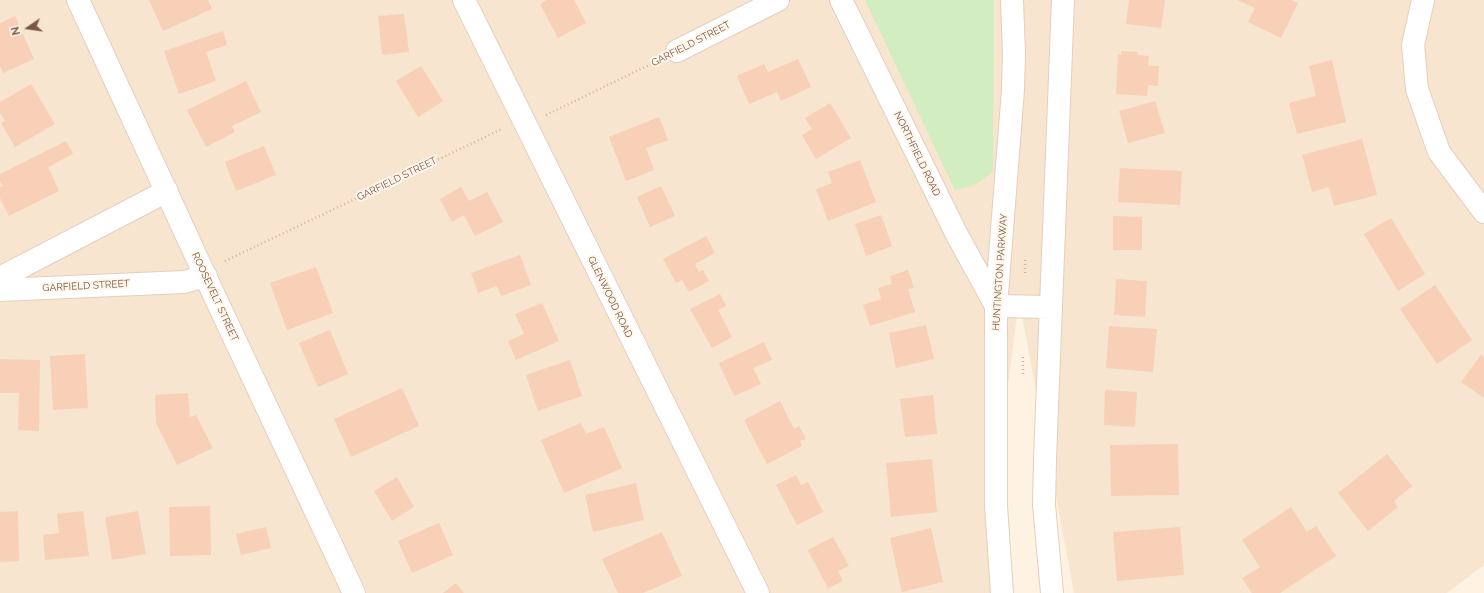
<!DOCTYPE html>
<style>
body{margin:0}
#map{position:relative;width:1484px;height:593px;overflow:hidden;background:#fef3e2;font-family:Raleway,sans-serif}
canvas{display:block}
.north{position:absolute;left:8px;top:8px;width:40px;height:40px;-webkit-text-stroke:3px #fff7eb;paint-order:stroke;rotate:257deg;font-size:11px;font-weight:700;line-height:16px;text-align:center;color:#795746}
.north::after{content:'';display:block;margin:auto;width:14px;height:18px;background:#795746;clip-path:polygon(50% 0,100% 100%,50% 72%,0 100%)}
</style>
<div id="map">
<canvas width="1484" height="593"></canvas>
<div class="north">N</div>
</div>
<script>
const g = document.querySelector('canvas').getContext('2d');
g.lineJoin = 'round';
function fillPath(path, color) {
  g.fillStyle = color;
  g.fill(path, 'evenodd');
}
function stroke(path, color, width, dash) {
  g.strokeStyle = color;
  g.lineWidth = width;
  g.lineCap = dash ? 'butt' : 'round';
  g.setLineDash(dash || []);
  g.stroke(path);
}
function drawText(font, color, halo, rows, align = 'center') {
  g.font = font + ' Raleway,sans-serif';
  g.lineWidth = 4;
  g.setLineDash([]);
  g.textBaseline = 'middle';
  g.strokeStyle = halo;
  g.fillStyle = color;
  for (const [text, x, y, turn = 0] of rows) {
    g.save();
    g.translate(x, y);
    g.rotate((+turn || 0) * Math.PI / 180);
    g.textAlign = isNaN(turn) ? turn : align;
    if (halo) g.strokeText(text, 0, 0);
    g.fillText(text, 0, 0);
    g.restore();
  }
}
fillPath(new Path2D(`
 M0,0H1484V565L1447,593H1074L1019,300L992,506L998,593H0Z`), '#f7e5d0');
fillPath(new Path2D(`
 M865,0H994L993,172L973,186L955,190Z`), '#d2edbf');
fillPath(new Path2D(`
 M149,0H208L212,9L163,31Z
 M547,0H574L586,23L558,38L540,4Z
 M1129,0H1165L1161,28L1126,24Z
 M1237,0H1291L1298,3L1281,38L1248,22L1255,8Z
 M404,14L409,52L382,55L378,16Z
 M15,16L34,59L3,73L0,66V23Z
 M223,31L227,45L206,52L216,81L179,94L164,51Z
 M1121,51L1138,52V55L1149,56L1148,66H1159L1158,86L1148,85L1147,96L1116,94L1118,54L1121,55Z
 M798,59L811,87L781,101L777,92L749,104L737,76L764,64L768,72Z
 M1332,60L1346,122L1297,134L1289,103L1316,96L1309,66Z
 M421,66L443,101L418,117L396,81Z
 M246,81L261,112L232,126L235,132L206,147L187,110Z
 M31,84L55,124L15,147L1,123L5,121L0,112V102Z
 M1155,101L1165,133L1128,143L1119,111Z
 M830,103L851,138L816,159L802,135L812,129L805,118Z
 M659,117L668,140L646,148L654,170L626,181L609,137Z
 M1362,139L1377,195L1334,206L1329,187L1312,192L1302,155Z
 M66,141L73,154L48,167L59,191L9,216L0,198V187L3,186L0,181V174Z
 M264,146L276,175L236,191L225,162Z
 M860,160L876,202L828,221L816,189L832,183L828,172Z
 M1120,168L1182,171L1180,205L1118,202Z
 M661,186L675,216L650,227L637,197Z
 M461,187L469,201L487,192L503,222L475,236L464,215L452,222L440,199Z
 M881,215L892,246L866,256L855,224Z
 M1113,216L1142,217V250H1113Z
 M1391,218L1425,274L1398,291L1364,234Z
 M706,236L715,253L695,264L699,272L703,270L709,281L689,292L682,280L676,283L663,259Z
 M520,255L531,285L501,296L497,286L478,293L471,273Z
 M316,267L333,313L287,330L270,283Z
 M908,270L914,288L908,289L915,312L870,326L863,305L881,299L878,288L892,284L890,276Z
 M1116,279L1147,281L1145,317L1114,315Z
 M1435,285L1472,340L1437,364L1400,309Z
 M720,294L726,306L718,310L732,337L712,348L690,309Z
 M542,303L559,341L516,360L508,341L524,334L515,314Z
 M926,325L934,359L896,368L889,333Z
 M1109,326L1157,329L1153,372L1106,368Z
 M330,330L348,374L318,387L299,343Z
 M764,342L772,360L753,368L761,384L734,396L719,363Z
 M85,354L88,408L53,410L50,356Z
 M1481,355L1484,357V398L1461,382Z
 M0,359L40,360L39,431L18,430L19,393H0Z
 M570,360L582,396L538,411L526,375Z
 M402,388L419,426L351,457L334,419Z
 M1105,390L1137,392L1135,427L1104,425Z
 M188,393L190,417L196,415L213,448L177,465L156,423L155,395Z
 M933,395L937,434L905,437L900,399Z
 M780,401L794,429L799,426L806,439L800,441L802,446L767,464L744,420Z
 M581,423L586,434L604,427L622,468L564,493L541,440Z
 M1178,444L1179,495L1111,496L1110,445Z
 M1387,454L1412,486L1394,501L1398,507L1368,531L1338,493Z
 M932,459L937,512L891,517L886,463Z
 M796,475L801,485L808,482L823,512L797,525L776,485Z
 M397,477L414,507L392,521L374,491Z
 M636,483L644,520L593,532L585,495Z
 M210,506L211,555L170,556L169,507Z
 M1291,507L1307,532L1316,526L1336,556L1280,593H1252L1242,578L1260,567L1242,540Z
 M18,511L19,561L0,562V512Z
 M83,511L89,556L45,560L43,535L59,533L57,514Z
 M138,511L146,554L112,560L105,517Z
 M439,523L453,555L412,573L398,541Z
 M266,527L271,548L241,555L236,534Z
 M1180,527L1184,575L1117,581L1113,532Z
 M931,528L943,582L902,592L890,538Z
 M662,532L682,576L643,593H618L602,559Z
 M833,537L849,566L838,571L843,581L828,588L808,550Z
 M456,583L464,593H443Z`), '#f7d0b7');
const minor = new Path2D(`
 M78,0L214,295L354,593
 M464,0L758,593
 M841,0L957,235L996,306
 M1423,0L1413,45L1417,89L1439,152L1484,212
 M677,51L778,0
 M0,278L167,191
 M0,290L184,282L206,276`);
const tertiary = new Path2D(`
 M996,306L1051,307
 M1002,593L996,506V306L1013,90L1014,53L1012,0
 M1052,593L1044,505L1045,459L1063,0`);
stroke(minor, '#e4cfbd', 24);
stroke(tertiary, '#e4cfbd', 24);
stroke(new Path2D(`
 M546,115L657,61
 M225,261L502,129
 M1025,273V259
 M1023,374V355`), '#dcb39a', 2.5, [1, 3]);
stroke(minor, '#fff', 22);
stroke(tertiary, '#fff', 22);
drawText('10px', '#795746', '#fff7eb', [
 ["GARFIELD STREET",691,44,-27],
 ["NORTHFIELD ROAD",917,154,64],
 ["GARFIELD STREET",397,179,-26],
 ["HUNTINGTON PARKWAY",1000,272,-86],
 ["GARFIELD STREET",86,286,-3],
 ["ROOSEVELT STREET",215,297,65],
 ["GLENWOOD ROAD",610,297,64]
]);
</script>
